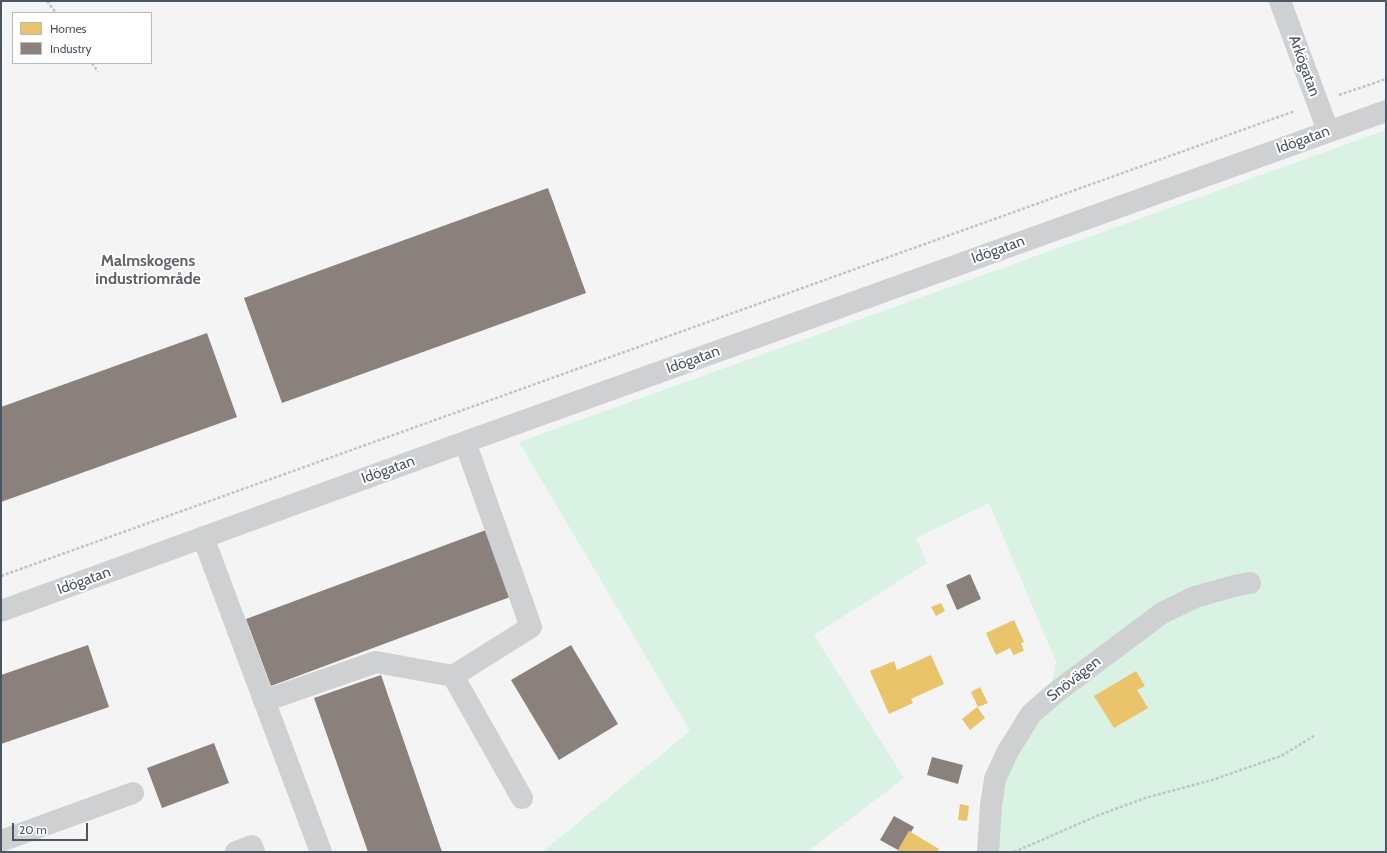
<!DOCTYPE html>
<meta charset="utf-8">
<style>
body{margin:0}
#map{position:relative;width:1387px;height:853px;overflow:hidden;background:#f4f4f4;font-family:Cabin,sans-serif}
canvas{display:block}
.frame{position:absolute;inset:0;border:2px solid #4a5661;pointer-events:none}
.legend{position:absolute;left:12px;top:12px;width:140px;height:52px;box-sizing:border-box;background:#fff;border:1px solid #b7bbc0;margin:0;padding:5px 7px;list-style:none;font-size:12px;color:#4a5661}
.legend li{display:flex;align-items:center;gap:8px;height:20px}
.legend b{width:20px;border:1px solid #b7bbc0}
.scale{position:absolute;left:12px;top:823px;width:76px;height:18px;box-sizing:border-box;border:2px solid #4a5661;border-top:0;padding-left:5px;font-size:12px;line-height:14px;white-space:nowrap;color:#4a5661;-webkit-text-stroke:3px #fff;paint-order:stroke}
</style>
<div id="map">
<canvas width="1387" height="853"></canvas>
<div class="frame"></div>
<ul class="legend">
<li><b style="height:11px;background:#e9c46a"></b>Homes</li>
<li><b style="height:11px;background:#8a817c"></b>Industry</li>
</ul>
<div class="scale">20 m</div>
</div>
<script>
const g = document.querySelector('canvas').getContext('2d');
g.lineJoin = 'round';
function fillPath(path, color) {
  g.fillStyle = color;
  g.fill(path, 'evenodd');
}
function stroke(path, color, width, dash) {
  g.strokeStyle = color;
  g.lineWidth = width;
  g.lineCap = dash ? 'butt' : 'round';
  g.setLineDash(dash || []);
  g.stroke(path);
}
function drawText(font, color, halo, rows, align = 'center') {
  g.font = font + ' Cabin,sans-serif';
  g.lineWidth = 4;
  g.setLineDash([]);
  g.textBaseline = 'middle';
  g.strokeStyle = halo;
  g.fillStyle = color;
  for (const [text, x, y, turn = 0] of rows) {
    g.save();
    g.translate(x, y);
    g.rotate((+turn || 0) * Math.PI / 180);
    g.textAlign = isNaN(turn) ? turn : align;
    if (halo) g.strokeText(text, 0, 0);
    g.fillText(text, 0, 0);
    g.restore();
  }
}
fillPath(new Path2D(`
 M1386,130V852H997L1000,794L1010,767L1032,728L1046,716L1056,662L989,503L916,538L927,563L814,635L904,778L807,852H542L690,731L519,442Z`), '#d9f2e3');
fillPath(new Path2D(`
 M941,603L945,611L936,616L931,607Z
 M1014,620L1024,642L1021,643L1024,651L1013,655L1010,648L996,655L986,633Z
 M931,655L944,684L911,699L913,703L889,714L870,671L894,661L897,670Z
 M1136,671L1145,686L1137,690L1148,708L1114,728L1094,696Z
 M980,687L988,703L978,707L971,692Z
 M977,707L985,718L970,730L962,719Z
 M960,804L969,806L967,821L958,820Z
 M909,831L939,849L937,852H897Z`), '#e9c46a');
fillPath(new Path2D(`
 M548,188L586,293L282,403L244,298Z
 M207,333L237,417L1,502V407Z
 M486,530L510,597L271,686L246,619Z
 M970,574L981,599L957,610L946,585Z
 M88,645L109,707L1,744V675Z
 M571,645L618,724L559,760L511,680Z
 M381,675L442,852H368L314,698Z
 M214,743L229,783L162,808L147,768Z
 M932,757L963,765L958,784L927,775Z
 M894,816L914,827L911,832L909,831L898,850L880,840Z`), '#8a817c');
stroke(new Path2D(`
 M47,1L56,13
 M92,63L98,72
 M1339,95L1386,79
 M1,576L1295,111
 M1014,852L1099,815L1145,798L1212,780L1281,756L1314,736`), '#bcc7c4', 2.5, [3, 2]);
stroke(new Path2D(`
 M1280,1L1328,131
 M203,537L321,852
 M1,611L465,442L1386,111
 M453,676L522,798
 M264,701L376,662L453,676L531,627L465,442
 M1,841L133,793
 M236,852L252,846L254,852
 M988,852L991,806L995,779L1008,751L1031,714L1055,693L1162,613L1195,597L1234,586L1250,583`), '#ced0d2', 22);
drawText('15px', '#4a5661', '#fff', [
 ["Arkögatan",1304,66,70],
 ["Idögatan",1303,140,-20],
 ["Idögatan",998,250,-20],
 ["Idögatan",693,360,-20],
 ["Idögatan",388,470,-20],
 ["Idögatan",84,581,-20],
 ["Snövägen",1074,679,-38]
]);
drawText('bold 16px', '#5f6368', '#fff', [
 ["Malmskogens",148,261],
 ["industriområde",148,279]
]);
</script>
